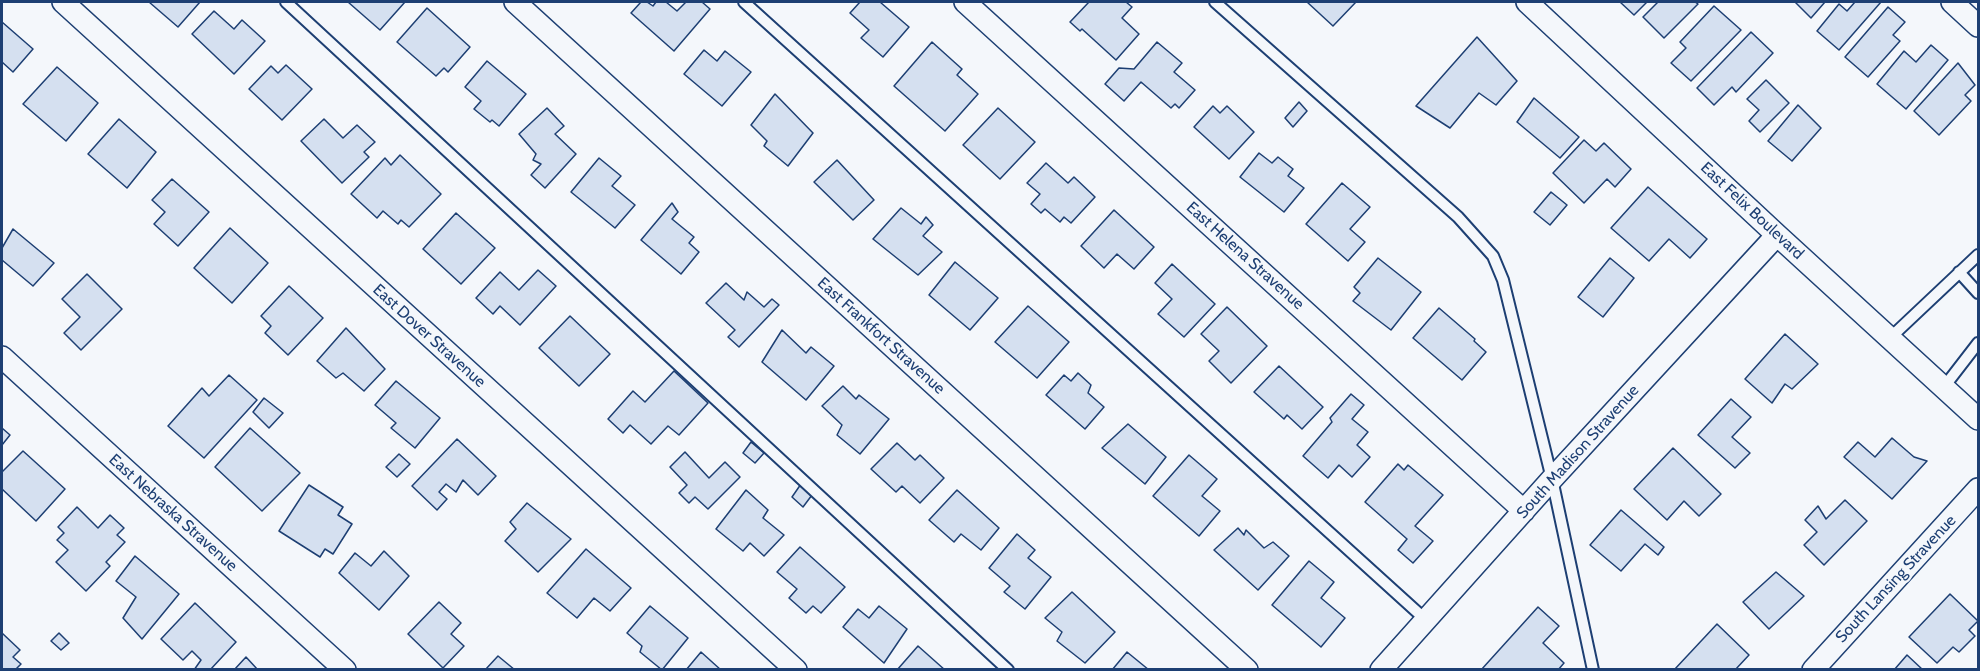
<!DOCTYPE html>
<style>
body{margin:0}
#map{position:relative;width:1980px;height:671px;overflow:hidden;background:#f4f7fb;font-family:Cabin,sans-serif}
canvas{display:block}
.frame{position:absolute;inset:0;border:3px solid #1d3f73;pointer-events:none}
</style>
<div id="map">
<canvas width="1980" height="671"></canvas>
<div class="frame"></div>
</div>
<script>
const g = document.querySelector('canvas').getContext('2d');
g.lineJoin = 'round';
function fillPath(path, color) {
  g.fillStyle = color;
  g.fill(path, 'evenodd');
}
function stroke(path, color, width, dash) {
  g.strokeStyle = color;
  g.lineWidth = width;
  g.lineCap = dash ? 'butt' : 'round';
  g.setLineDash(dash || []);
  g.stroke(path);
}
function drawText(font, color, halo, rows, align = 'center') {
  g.font = font + ' Cabin,sans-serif';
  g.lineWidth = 4.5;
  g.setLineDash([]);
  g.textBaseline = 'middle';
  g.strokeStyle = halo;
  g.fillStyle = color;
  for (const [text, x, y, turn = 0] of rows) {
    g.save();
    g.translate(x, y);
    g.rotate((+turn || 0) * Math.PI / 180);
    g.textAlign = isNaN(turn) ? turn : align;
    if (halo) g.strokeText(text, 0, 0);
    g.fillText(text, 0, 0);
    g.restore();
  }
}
const building = new Path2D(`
 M149,2H200L178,27Z
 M348,2H405L380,30Z
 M641,2H647L653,6L656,2H666L677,11L686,2H702L710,9L674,51L631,13Z
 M860,2H880L909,27L883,57L861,38L869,30L850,13Z
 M1089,2H1126L1132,7L1122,18L1139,34L1116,60L1082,29L1080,31L1070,22Z
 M1307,2H1356L1333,26Z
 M1620,2H1647L1634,15Z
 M1658,2H1695L1698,4L1664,38L1643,17Z
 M1795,2H1825L1811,18Z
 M1855,2H1881L1839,50L1817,31L1839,4L1847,11Z
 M1714,6L1741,30L1691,81L1671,63L1686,48L1680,42Z
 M1888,7L1905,22L1893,35L1900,41L1868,77L1845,57Z
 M427,8L470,47L448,72L444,68L436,76L397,42Z
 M214,11L234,29L242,20L265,41L234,74L192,34Z
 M2,22L33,49L13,72L2,62Z
 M1751,32L1773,53L1736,92L1732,87L1714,105L1697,88Z
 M1477,37L1517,81L1496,105L1479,93L1450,128L1416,106Z
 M932,42L962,69L957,75L978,94L945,131L894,86Z
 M1157,42L1182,63L1174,72L1195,90L1179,108L1175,104L1171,108L1141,82L1124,101L1105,84L1119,68L1134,69Z
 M1931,45L1948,60L1906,109L1877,84L1904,51L1916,62Z
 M704,50L717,61L725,51L751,72L722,106L684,74Z
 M487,61L526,94L499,126L492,120L490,122L474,109L481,101L465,87Z
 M1958,63L1975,85L1965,95L1971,101L1939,135L1914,111Z
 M286,65L312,89L282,120L249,89L271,66L278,73Z
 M57,67L98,103L66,141L23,104Z
 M1766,80L1789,103L1760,132L1749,121L1759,110L1747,99Z
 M775,94L813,133L788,166L764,146L767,141L751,125Z
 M1534,98L1579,137L1560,158L1517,122Z
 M1299,102L1307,111L1293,127L1285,118Z
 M1798,105L1821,128L1792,161L1768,141Z
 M1213,106L1220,113L1227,106L1254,132L1229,159L1194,127Z
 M547,108L564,126L555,134L576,154L545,188L531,175L541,164L533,160L536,154L519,134Z
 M998,108L1035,142L1000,179L963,145Z
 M119,119L156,152L127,188L88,154Z
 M324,119L343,138L357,125L375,142L364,152L369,157L342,183L301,141Z
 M1584,140L1596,151L1604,143L1631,169L1615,187L1607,179L1584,203L1553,173Z
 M1259,153L1272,163L1278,157L1293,169L1288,176L1304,188L1284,212L1240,177Z
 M400,155L441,194L409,227L401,220L398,224L383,211L377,218L351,194L385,158L391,165Z
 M599,158L621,176L612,186L635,205L615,228L571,192Z
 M837,160L874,200L853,220L814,182Z
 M1046,163L1068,183L1074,177L1095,197L1071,223L1064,217L1060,222L1045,209L1041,213L1031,204L1040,194L1027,183Z
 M172,179L209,212L178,246L154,224L165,212L152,200Z
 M1342,183L1370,207L1350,229L1365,242L1348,261L1306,224Z
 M1648,187L1707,239L1690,258L1669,239L1649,261L1611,228Z
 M1551,192L1567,205L1550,225L1534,212Z
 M672,203L678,212L672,219L694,237L689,243L699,252L681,274L641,240Z
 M901,208L921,224L926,217L933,225L923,236L942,252L918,275L873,239Z
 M1114,210L1154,247L1134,269L1117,254L1104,268L1081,246Z
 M456,213L495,248L461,284L423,249Z
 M230,228L268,263L232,303L194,268Z
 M13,229L54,263L33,286L2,260V248Z
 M1378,258L1421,292L1391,330L1353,301L1360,293L1354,287Z
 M1610,258L1634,278L1603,317L1578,297Z
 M955,262L998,298L970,330L929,295Z
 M1172,264L1215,304L1184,337L1158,314L1172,299L1155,283Z
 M538,270L556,286L520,325L500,306L493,314L476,298L500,272L519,290Z
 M87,274L122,309L81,350L64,333L80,317L62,299Z
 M726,283L744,300L747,292L764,307L772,299L779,305L739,347L728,337L735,330L706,303Z
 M289,286L323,318L288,355L265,333L271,326L261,316Z
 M1028,306L1069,342L1037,378L995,342Z
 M1227,307L1267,346L1231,383L1209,361L1219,351L1201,334Z
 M1439,308L1475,339L1474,341L1486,352L1462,380L1413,338Z
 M570,316L610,354L579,386L539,348Z
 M346,328L385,369L364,391L343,373L336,378L317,361Z
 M782,330L806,353L811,347L834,366L806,400L762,362Z
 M1785,334L1818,364L1792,389L1785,384L1772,403L1745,379Z
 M1279,366L1323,407L1302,429L1287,415L1284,419L1254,392Z
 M674,371L708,403L679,435L668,426L651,444L630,425L623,433L608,419L633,391L645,402Z
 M1078,373L1091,385L1088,393L1104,407L1085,429L1046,395L1064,375L1071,381Z
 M229,375L257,400L204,458L168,426L202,388L209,396Z
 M396,381L440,418L415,448L391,428L396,423L375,405Z
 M843,386L856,399L859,395L889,419L860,454L837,435L842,425L822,406Z
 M1351,394L1364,405L1352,419L1368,432L1357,445L1370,457L1352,477L1339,465L1328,478L1303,456L1332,422L1330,418Z
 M264,398L283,413L269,428L253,412Z
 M1731,399L1751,417L1732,437L1750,453L1735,468L1698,435Z
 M1128,424L1166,457L1145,484L1102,448Z
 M2,428L10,435L2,445Z
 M250,428L300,473L262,511L215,467Z
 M1892,438L1914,457L1927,461L1892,499L1844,457L1858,442L1875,457Z
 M457,439L496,476L478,495L463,480L456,492L446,484L439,492L447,499L437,510L412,486Z
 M751,442L764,453L755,463L743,453Z
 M897,443L915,460L920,455L944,478L920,503L902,486L896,492L871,469Z
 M1673,448L1721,494L1699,516L1684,501L1667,520L1634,489Z
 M23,451L65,489L36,521L2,489V472Z
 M685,452L709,478L725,462L740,477L708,509L695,497L689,503L679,493L687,485L670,467Z
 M399,454L410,464L397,477L386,467Z
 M1189,455L1217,479L1202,496L1220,511L1199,536L1153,496Z
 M1398,464L1404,470L1408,465L1443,495L1415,526L1433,541L1413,563L1398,550L1407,539L1365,502Z
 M801,484L812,495L803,507L792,497Z
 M309,485L343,507L338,515L352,524L333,554L325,549L320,557L279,531Z
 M746,490L768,510L763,518L784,535L764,556L750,543L743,551L716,529Z
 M957,490L999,528L981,550L961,534L954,542L929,520Z
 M1845,500L1867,521L1824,565L1804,545L1817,532L1805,520L1818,506L1826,519Z
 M527,503L571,539L538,572L505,541L516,529L510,522Z
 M77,507L98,528L110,515L124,528L117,535L125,542L106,562L110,566L86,591L56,562L68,550L57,540L64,533L58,527Z
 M1621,510L1664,547L1658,555L1645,544L1621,571L1590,545Z
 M1238,528L1244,535L1246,530L1264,548L1273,542L1289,556L1258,590L1214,550Z
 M1017,534L1035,550L1028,558L1051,577L1025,609L1004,592L1010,586L989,568Z
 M800,547L845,587L821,613L813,606L806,613L789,598L797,589L777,572Z
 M586,549L631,588L610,611L594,598L577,618L547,593Z
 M384,551L409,576L379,610L339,573L355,553L371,566Z
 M135,556L179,594L142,639L123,618L136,597L116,581Z
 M1309,561L1334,582L1321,598L1345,618L1321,647L1272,605Z
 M1776,572L1804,596L1769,629L1743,602Z
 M1072,592L1115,632L1085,663L1057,641L1062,632L1045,618Z
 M1950,594L1978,621L1969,630L1975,636L1959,652L1953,647L1937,663L1909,637Z
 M439,602L461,623L451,634L464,646L443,668L408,634Z
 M195,603L236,642L210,670H194L201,660L192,651L183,660L161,639Z
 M650,606L688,638L662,670L640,652L642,646L627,633Z
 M879,606L907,629L884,663L843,627L858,609L869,618Z
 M1538,607L1559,626L1543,643L1564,663L1558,670H1481Z
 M1717,624L1749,655L1735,670H1674Z
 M2,633L20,650L13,657L21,664L15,670H2Z
 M59,633L69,643L61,650L51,641Z
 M918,646L945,670H897Z
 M701,652L721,670H686Z
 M1127,652L1149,670H1112Z
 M1907,655L1923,670H1894Z
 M498,656L515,670H485Z
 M246,657L258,670H234Z`);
fillPath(building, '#d5e0f0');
stroke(building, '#1d3f73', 1.5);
const service = new Path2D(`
 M286,2L1008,670
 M744,2L1426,620
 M1215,2L1458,217L1493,256L1503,280L1552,479L1593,670
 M1959,272L1978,293
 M1890,338L1978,255
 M1944,387L1978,343`);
const minor = new Path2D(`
 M63,2L796,670
 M515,2L1247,670
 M965,2L1524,511
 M1527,2L1777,235L1978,419
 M1952,2L1978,26
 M2,357L345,670
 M1381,670L1552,479L1777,235
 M1813,670L1978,489`);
stroke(service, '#1d3f73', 14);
stroke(minor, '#1d3f73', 24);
stroke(service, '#f4f7fb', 10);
stroke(minor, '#f4f7fb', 21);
drawText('16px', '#1d3f73', '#f4f7fb', [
 ["East Felix Boulevard",1752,211,43],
 ["East Helena Stravenue",1245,256,42],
 ["East Dover Stravenue",429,336,42],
 ["East Frankfort Stravenue",881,336,42],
 ["South Madison Stravenue",1578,452,-48],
 ["East Nebraska Stravenue",173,513,42],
 ["South Lansing Stravenue",1896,579,-47]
]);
</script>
